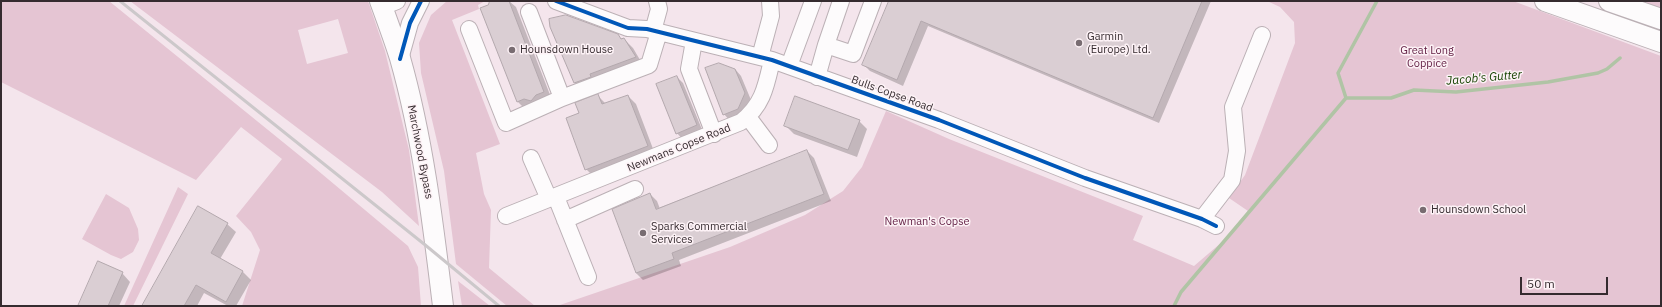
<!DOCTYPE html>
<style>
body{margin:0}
#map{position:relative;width:1662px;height:307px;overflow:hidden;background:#f4e5ec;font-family:"IBM Plex Sans",sans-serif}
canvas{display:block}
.frame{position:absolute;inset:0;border:2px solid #352b2f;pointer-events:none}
.scale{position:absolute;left:1520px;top:277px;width:88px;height:18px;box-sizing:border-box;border:2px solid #352b2f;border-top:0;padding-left:5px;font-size:12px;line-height:14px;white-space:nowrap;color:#352b2f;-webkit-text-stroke:3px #fdf2f6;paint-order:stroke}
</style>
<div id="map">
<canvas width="1662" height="307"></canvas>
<div class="frame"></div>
<div class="scale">50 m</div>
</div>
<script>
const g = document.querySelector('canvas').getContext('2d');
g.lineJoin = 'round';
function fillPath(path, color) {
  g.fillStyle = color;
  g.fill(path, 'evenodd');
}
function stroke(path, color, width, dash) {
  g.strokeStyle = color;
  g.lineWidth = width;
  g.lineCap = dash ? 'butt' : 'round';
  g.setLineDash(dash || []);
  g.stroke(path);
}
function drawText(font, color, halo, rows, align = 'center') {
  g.font = font + ' "IBM Plex Sans",sans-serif';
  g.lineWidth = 3;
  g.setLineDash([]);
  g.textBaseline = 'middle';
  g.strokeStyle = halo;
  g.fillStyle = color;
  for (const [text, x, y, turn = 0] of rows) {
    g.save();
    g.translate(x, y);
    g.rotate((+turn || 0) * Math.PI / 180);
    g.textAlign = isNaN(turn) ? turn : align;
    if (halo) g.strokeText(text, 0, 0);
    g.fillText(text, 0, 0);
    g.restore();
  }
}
fillPath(new Path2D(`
 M1,1H109L310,164L408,246L418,267L421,306H242L260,250L251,232L236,216L282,159L241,127L196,180L1,82Z
 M130,1H368L385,51L409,150L419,226L382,192ZM338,19L348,53L307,64L298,30Z
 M447,1H485L478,5L479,9L452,20L500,144L476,153L484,194L491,210L489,268L535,306H507L456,264L444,171L421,73L419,43L431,15Z
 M1267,1H1513L1661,56V306H557L730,247L805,215L843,191L862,167L886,111L949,139L1143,216L1133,240L1194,266L1222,242L1248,211L1229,198L1245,175L1295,43L1294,22L1280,7Z
 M1641,1H1661V8Z
 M178,187L188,194L133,306H124Z
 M106,194L129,208L138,229L139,240L133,252L121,259L111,255L82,239Z
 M458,281L490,306H462Z`), '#e5c5d3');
fillPath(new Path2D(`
 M491,1H509L516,7L552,100L526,110L518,102L489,6Z
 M891,1H1211L1159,123L928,26L903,86L870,71L864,65Z
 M551,26L624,39L633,48L643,65L583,91L575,83Z
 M735,69L741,76L751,100L744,115L730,121L724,114Z
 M677,77L683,83L703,132L683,140L677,133Z
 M598,96L606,104L628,96L636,104L655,154L594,177L586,169L580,114Z
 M859,121L867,129L857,157L794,134L785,125Z
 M807,151L814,158L831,201L679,260L681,266L643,280L636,273L650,194L657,201L660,209Z
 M227,224L236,232L220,259L243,272L251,280L236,306H228L204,293L197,306H143Z
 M122,273L130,282L119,306H79Z`), '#0003');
stroke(new Path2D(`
 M1346,98L1338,73L1377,1
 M1174,306L1181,292L1346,98H1391L1414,90L1456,92L1548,82L1598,73L1607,69L1620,58`), '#b0c4a5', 3.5);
const building = new Path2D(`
 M490,1H509L544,92L536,95L531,101L524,99L517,102L480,8L488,5Z
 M889,1H1202L1153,118L921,21L897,80L862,65Z
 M566,15L618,34L621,39L624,38L636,57L590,74L591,77L574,83L550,27L549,19Z
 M719,63L735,69L745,93L738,109L723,115L705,68Z
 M677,76L697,125L676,134L656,84Z
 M598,94L602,104L628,95L648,146L585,170L566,118L579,113L575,103Z
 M795,96L860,120L848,150L784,126Z
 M807,150L824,194L672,253L674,259L636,273L612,209L650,193L656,209Z
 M198,206L228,223L211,253L243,271L226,302L196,285L184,306H142Z
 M98,261L123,272L108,306H78Z`);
fillPath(building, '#daced3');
stroke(building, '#b3a8ad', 1);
const minor = new Path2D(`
 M556,1L628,28L647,29L772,60L939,120L1085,178L1202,219L1216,226
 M382,7L397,1
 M529,12L562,98
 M469,29L506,123L562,98L649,65L659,32
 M653,31L659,9L657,1
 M694,41L689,69L714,134
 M826,45L841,1
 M760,57L771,16L770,1
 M400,59L410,23L421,1
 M789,66L813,1
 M817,77L826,45L853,54L873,1
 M748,117L769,145
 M531,158L549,199
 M556,197L588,277
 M506,216L741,122C763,105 766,86 772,60
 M1202,219L1232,180L1237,151L1233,107L1262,35
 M565,220L635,189`);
const major = new Path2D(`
 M380,1C387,20 394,39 400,58C423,139 433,223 443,306
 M1545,1L1661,42
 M1609,1L1661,19`);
stroke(minor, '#bbb0b5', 18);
stroke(major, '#bbb0b5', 22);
stroke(minor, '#fdfbfc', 16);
stroke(major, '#fdfbfc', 20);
stroke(new Path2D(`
 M120,1L424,244L499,306`), '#ccc8ca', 3);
stroke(new Path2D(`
 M556,1L628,28L647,29L772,60L939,120L1085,178L1202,219L1216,226
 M400,59L410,23L421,1`), '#0057b8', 4);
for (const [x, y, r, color] of [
 [1079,43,4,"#786c71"],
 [512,50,4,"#786c71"],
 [1423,210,4,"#786c71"],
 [643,233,4,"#786c71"]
]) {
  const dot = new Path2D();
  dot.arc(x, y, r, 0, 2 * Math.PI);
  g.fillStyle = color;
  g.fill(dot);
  stroke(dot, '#fdf2f6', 1.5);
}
drawText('11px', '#352b2f', '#fdf2f6', [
 ["Garmin",1087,37],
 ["(Europe) Ltd.",1087,50],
 ["Hounsdown House",520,50],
 ["Hounsdown School",1431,210],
 ["Sparks Commercial",651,227],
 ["Services",651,240]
], 'left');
drawText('11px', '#601d42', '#fdf2f6', [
 ["Great Long",1427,51],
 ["Coppice",1427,64],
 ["Newman's Copse",927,222]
]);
drawText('11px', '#352b2f', '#fdf2f6', [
 ["Bulls Copse Road",892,94,20],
 ["Newmans Copse Road",679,148,-22],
 ["Marchwood Bypass",420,152,79]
]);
drawText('italic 12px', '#154200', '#fdf2f6', [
 ["Jacob's Gutter",1484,78,-5]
]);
</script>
